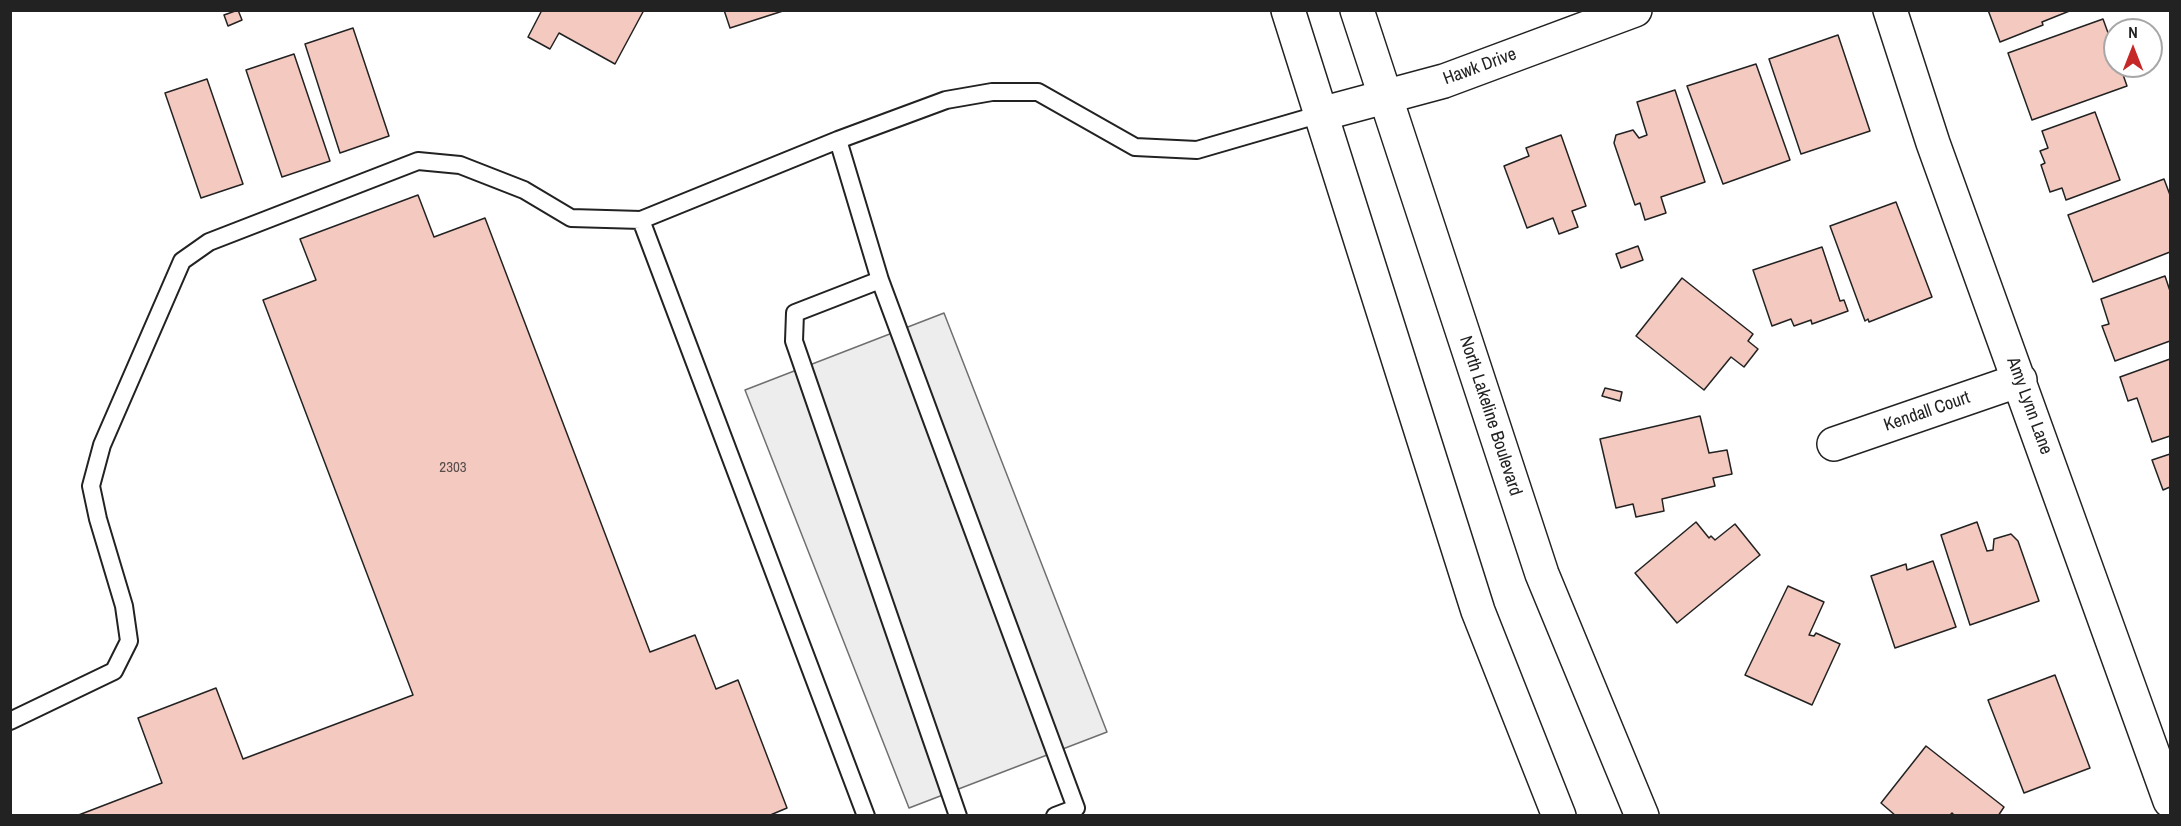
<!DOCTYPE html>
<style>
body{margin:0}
#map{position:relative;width:2181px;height:826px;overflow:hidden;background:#fff;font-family:"Archivo Narrow",sans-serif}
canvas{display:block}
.frame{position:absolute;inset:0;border:12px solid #222;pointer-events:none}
.north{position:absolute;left:2103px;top:18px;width:60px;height:60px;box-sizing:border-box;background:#fff;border:2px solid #a7a7a7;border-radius:50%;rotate:0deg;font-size:16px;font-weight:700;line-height:24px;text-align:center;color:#222}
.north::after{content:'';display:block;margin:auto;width:21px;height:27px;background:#c62828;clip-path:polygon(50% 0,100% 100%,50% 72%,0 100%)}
</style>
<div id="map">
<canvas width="2181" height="826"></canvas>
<div class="frame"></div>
<div class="north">N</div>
</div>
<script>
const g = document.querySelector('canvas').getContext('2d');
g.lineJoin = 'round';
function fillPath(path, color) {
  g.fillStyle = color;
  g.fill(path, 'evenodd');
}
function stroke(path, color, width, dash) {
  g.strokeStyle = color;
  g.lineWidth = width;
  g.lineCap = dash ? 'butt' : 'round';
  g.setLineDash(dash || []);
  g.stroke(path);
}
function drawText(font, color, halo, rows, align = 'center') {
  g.font = font + ' "Archivo Narrow",sans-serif';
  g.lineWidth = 4.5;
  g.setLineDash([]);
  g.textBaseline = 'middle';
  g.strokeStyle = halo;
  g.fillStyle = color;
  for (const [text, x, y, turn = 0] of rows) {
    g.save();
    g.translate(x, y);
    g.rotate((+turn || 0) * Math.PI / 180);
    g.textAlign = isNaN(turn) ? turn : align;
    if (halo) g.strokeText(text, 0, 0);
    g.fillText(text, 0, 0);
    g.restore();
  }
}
const parking = new Path2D(`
 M944,313L1107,732L909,808L745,390Z`);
fillPath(parking, '#ededed');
stroke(parking, '#6f6f6f', 1.5);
const building = new Path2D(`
 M238,10L242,20L228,26L224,15Z
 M542,10H644L615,64L559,33L550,49L528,37Z
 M724,10H786L730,28Z
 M1988,10H2072L2042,22L2043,25L2000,42Z
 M2103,19L2115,52V66H2120L2127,86L2032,120L2008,53Z
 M353,28L389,136L340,153L305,44Z
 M1838,35L1870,131L1801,154L1769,59Z
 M294,54L330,161L282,177L246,70Z
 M1756,64L1790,160L1723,184L1687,86Z
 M207,79L243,184L201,198L165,93Z
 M1675,90L1705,182L1661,197L1666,213L1645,220L1640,203L1635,205L1614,143L1616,135L1633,130L1639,138L1647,135L1637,102Z
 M2095,112L2120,180L2066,200L2062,188L2050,192L2041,165L2045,163L2040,151L2048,148L2042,131Z
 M1561,135L1586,206L1572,211L1578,227L1559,234L1553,218L1527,228L1504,166L1529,156L1526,148Z
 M2164,179L2170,195V252L2093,282L2068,215Z
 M418,195L434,237L485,218L650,652L695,635L716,689L738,680L787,808L768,816H76L162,783L138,718L216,688L243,759L413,695L263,300L316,280L300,239Z
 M1896,202L1932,297L1869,322L1868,319L1865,321L1830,226Z
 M1638,246L1643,260L1621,268L1616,254Z
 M1822,247L1840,301L1844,300L1848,311L1812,324L1811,320L1794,326L1791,319L1772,326L1753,270Z
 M2165,276L2170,291V341L2115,361L2102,326L2109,324L2101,299Z
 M1682,278L1753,334L1748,341L1758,349L1744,367L1731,357L1704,390L1636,336Z
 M2170,359V436L2152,442L2137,398L2128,401L2120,377Z
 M1605,388L1622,392L1620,401L1602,396Z
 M1700,416L1709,453L1727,450L1732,474L1713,478L1715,486L1662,499L1664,511L1636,517L1633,504L1616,508L1600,439Z
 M2170,454V487L2163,490L2152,460Z
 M1696,522L1709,538L1711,536L1715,540L1735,524L1760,555L1677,623L1635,573Z
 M1977,522L1987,551L1993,550L1994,539L2011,534L2018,541L2039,601L1970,625L1941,535Z
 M1933,561L1956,627L1895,648L1871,576L1906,564L1907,570Z
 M1788,586L1824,602L1809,635L1814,636L1816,633L1840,644L1812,705L1745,675Z
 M2055,675L2090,768L2024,793L1988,700Z
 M1926,746L2004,807L1998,816H1955L1952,813L1949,816H1896L1881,803Z`);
fillPath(building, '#f3c9c0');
stroke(building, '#222', 1.5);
const lane = new Path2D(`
 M838,140L880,280L1076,808L1055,816
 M641,220L866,816
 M880,280L795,313L794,341L958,816
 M10,721L114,671L129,641L124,606L98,519L91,486L102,445L182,261L209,242L418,161L460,165L524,190L571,218L641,220L838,140L946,100L992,92H1038L1135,147L1197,150L1321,114`);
const street = new Path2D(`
 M1890,10L1933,143L2170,801
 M1321,114L1444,81L1635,10
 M1834,444L2020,380`);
const secondary = new Path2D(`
 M1288,10L1478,611L1559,816
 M1357,10L1542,574L1642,816`);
stroke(lane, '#222', 20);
stroke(street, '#222', 36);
stroke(secondary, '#222', 36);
stroke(lane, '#fff', 16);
stroke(street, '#fff', 33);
stroke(secondary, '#fff', 33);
drawText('15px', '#564c4a', null, [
 ["2303",453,468]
]);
drawText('18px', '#222', '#fff', [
 ["Hawk Drive",1480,67,-20],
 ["Amy Lynn Lane",2029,406,70],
 ["Kendall Court",1927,412,-19],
 ["North Lakeline Boulevard",1490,416,72]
]);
</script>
